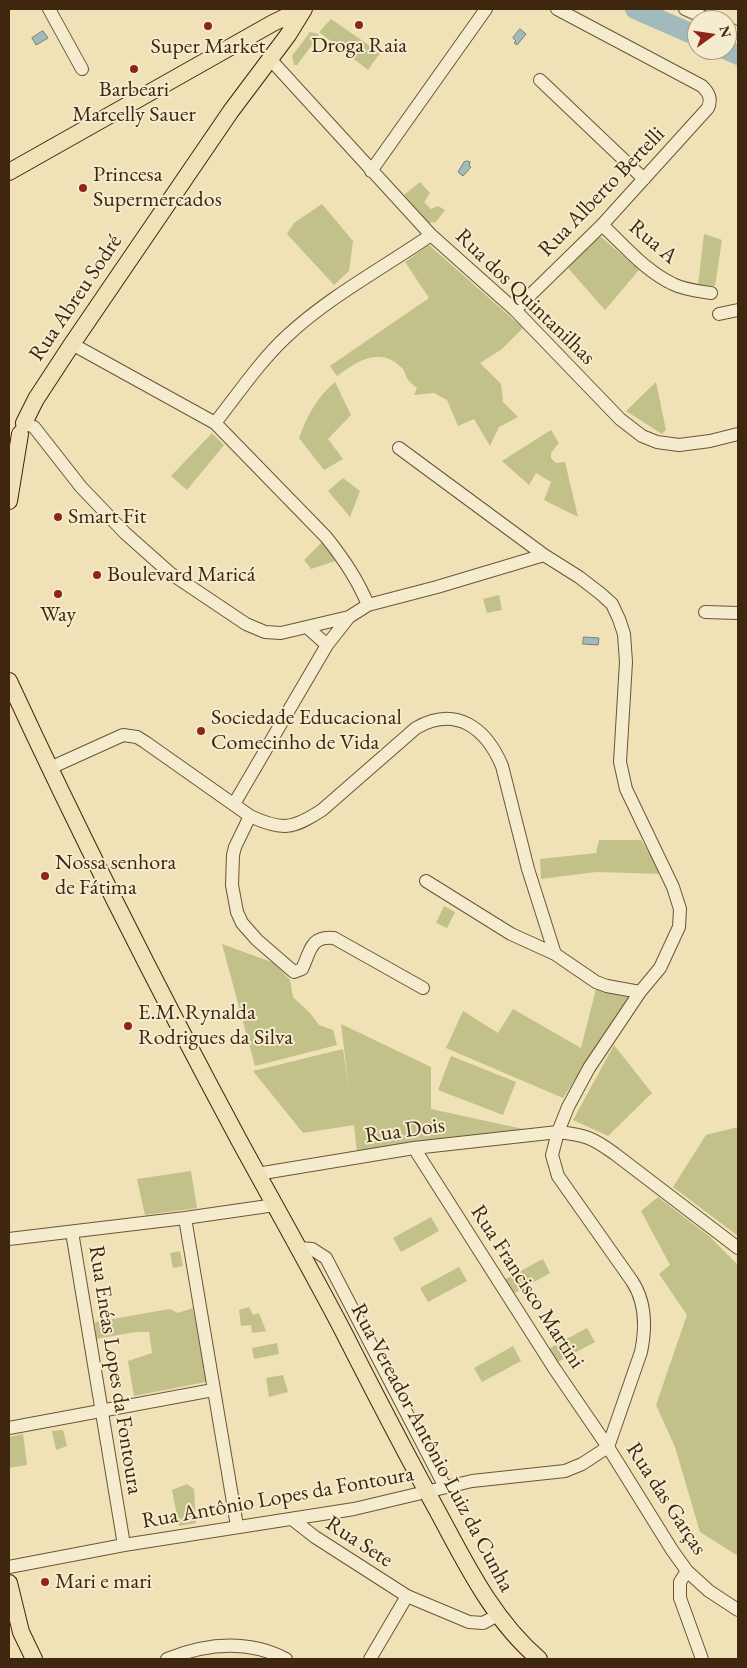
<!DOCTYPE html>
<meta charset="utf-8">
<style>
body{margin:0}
#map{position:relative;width:747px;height:1668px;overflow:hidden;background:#f0e1b6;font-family:"EB Garamond",serif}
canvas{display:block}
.frame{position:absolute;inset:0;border:10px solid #3f260e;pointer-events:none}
.north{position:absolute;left:687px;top:10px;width:50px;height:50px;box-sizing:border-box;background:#f5ecd0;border:1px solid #ac9d82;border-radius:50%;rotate:76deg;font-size:14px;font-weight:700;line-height:20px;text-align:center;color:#3f260e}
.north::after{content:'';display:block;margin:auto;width:18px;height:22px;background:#8f2418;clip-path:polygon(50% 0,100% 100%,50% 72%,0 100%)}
</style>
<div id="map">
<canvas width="747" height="1668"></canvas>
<div class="frame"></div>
<div class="north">N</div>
</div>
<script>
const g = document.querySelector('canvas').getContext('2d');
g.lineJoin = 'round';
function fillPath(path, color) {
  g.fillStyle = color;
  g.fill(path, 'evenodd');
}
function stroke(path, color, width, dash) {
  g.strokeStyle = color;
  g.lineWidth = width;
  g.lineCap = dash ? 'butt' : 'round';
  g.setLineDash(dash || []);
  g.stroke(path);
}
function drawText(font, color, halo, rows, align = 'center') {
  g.font = font + ' "EB Garamond",serif';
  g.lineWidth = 4;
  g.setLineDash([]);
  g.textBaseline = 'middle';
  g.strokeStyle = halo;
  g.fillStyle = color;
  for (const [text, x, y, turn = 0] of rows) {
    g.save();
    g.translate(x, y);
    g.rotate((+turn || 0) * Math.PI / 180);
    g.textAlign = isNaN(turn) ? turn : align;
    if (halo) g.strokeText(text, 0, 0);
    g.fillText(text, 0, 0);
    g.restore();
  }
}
fillPath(new Path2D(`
 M331,19L380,53L368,70L319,32Z
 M310,32L318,34L319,36L297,65H294L292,56Z
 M420,182L430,193L424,202L431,209L438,206L445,210L435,223L432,222L429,224L404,195Z
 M322,204L353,241L349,271L334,285L287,234L294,223Z
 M704,234L722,240L715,286L698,285Z
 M600,236L639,270L605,310L568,268Z
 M429,245L523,328L502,349L480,363L501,384L503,402L518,417L499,427L490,446L474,419L458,426L447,400L434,393L414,395L417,388C414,386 411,383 408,380C406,377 405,372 403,369C380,345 358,361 337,376L330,366L429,298L405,262Z
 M335,382L351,415L328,439L343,459L324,470L299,438C307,416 317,397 335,382Z
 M656,382L666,430L662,434L626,411Z
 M551,430L559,443L551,453V458L556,463L565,462L578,517L544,500L551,482L536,473L529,485L502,461Z
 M212,433L224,445L187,490L171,476Z
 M343,478L360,491L350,517L328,491Z
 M324,540L338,560L311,569L304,560Z
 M499,595L502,610L487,613L483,599Z
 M599,840H641L662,874L596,872L541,879L540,859L596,853Z
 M444,906L455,912L447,928L436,923Z
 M222,944L274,963L290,980L293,997L310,1013L319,1025L333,1030L337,1045L255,1066Z
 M596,989L629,996L563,1098L446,1048L463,1011L498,1033L513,1009L581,1048Z
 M341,1024L431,1067V1109L523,1129L357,1152L354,1125L303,1133L253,1071L343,1049L349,1088Z
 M614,1045L652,1093L608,1136L573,1120Z
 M451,1056L516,1082L503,1115L438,1090Z
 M738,1127V1236L673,1187L706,1135Z
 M191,1171L197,1208L145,1215L137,1179Z
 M658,1197L709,1236L738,1265V1556L700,1532L675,1447L656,1405L687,1315L659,1274L670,1265L641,1211Z
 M431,1217L439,1231L401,1252L393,1238Z
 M180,1251L183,1266L173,1268L170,1253Z
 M543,1259L550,1273L511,1295L504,1280Z
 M459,1267L467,1281L428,1302L420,1288Z
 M249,1307L253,1315L259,1313L266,1331L252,1333L251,1325L241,1326L239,1310Z
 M193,1308L206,1382L134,1396L128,1361L152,1353L149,1332H136L96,1339L95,1322L170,1309L178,1313Z
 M587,1328L595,1342L556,1363L548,1349Z
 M277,1343L279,1354L254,1359L252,1348Z
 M513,1346L521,1361L482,1382L474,1368Z
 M283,1375L288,1392L269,1397L266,1378Z
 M63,1430L67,1446L56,1450L52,1431Z
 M23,1434L27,1465L9,1468V1437Z
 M187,1484L194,1489L196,1523L179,1526L172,1490Z`), '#c1c189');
const water = new Path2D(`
 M520,29L526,34L517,45L514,43L516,41L513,38Z
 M43,31L48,38L36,45L32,38Z
 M467,161L470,162L469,166L471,167L463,176L458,172L464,162Z
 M584,637L599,638L598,645L583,644Z`);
fillPath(water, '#a1babb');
stroke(water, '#7a7f76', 1);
stroke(new Path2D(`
 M635,9L697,36
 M727,50L738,55`), '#a1babb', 20);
const minor = new Path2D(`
 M49,9L82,69
 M685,9L710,20
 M727,28L738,33
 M270,59L431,235
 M540,80L644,179
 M371,171L486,9
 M602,225C624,245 645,271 673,284C685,290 698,291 711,293
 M515,310L602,225L708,108C712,99 709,93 702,86L557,9
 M719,314L738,310
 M72,344L215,423L326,537C343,558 358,580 368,605
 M215,423C238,394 260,361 287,336C330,296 383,268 431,235L515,310L620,419L642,436L657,442L679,445L710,441L738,434
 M21,431L24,423L34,427L81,487L125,533L170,573L246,624L265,632L281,633L349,617
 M399,448L544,555L579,577L601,594L612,604L619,619L624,634L626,662L620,762L626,789L673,887L680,909L679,927L660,968L640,992L589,1068L568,1107L558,1132L552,1155L558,1176L632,1281C646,1302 646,1328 641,1352L608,1447
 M705,612L738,613
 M308,628L327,645
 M50,768L123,735L137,737L145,742L250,816C282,831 293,829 322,810L416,728C456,705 486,728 502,766L528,869L555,954
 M234,804L327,645L349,617L368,605L437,587L544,555
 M250,816L235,847L233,855L232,885L237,912L242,923L257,940L294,972L302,969C310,953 310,935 334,938L423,988
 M426,881L511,934L555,954L596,982L607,986L640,992
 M414,1148L554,1368L608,1447L672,1550L687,1571L709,1591L738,1610
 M257,1174L414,1148L558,1132C586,1135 593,1138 615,1154L738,1248
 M185,1218L237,1526
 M72,1232L124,1545
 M9,1239L185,1218L275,1205
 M299,1248L312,1249L326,1258L445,1487
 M9,1428L213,1390
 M292,1519L315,1537L407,1596L469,1622L483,1623L498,1615
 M9,1567L124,1545L354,1509L472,1481L565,1471L582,1464L608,1447
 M687,1571L680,1582V1598L702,1659
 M167,1659C207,1643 247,1639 286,1659
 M370,1659L407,1596`);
const major = new Path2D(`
 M9,172L273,23L302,9
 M24,423L36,399L72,344L231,111L288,35L304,9
 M9,501L20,434
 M9,681C81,837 159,991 240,1142C274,1204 309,1266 342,1329C373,1390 405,1452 438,1512C466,1564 493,1620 539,1659
 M9,1583L21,1632L34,1659`);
stroke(minor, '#6b5538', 14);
stroke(major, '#3f260e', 18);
stroke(minor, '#f5ecd0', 12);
stroke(major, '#f0e1b6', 16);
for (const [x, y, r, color] of [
 [359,25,5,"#8f2418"],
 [208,26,5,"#8f2418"],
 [134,69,5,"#8f2418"],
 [83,188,5,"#8f2418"],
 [58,517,5,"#8f2418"],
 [97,575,5,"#8f2418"],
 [58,594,5,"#8f2418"],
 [201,731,5,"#8f2418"],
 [45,876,5,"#8f2418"],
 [128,1026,5,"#8f2418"],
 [45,1582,5,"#8f2418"]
]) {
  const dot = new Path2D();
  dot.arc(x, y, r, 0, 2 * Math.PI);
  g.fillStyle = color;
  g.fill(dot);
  stroke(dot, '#f5ecd0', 2);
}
drawText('22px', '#3f260e', '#f5ecd0', [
 ["Droga Raia",359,46,"center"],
 ["Super Market",208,47,"center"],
 ["Barbeari",134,90,"center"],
 ["Marcelly Sauer",134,115,"center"],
 ["Princesa",93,175],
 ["Supermercados",93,200],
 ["Smart Fit",68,517],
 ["Boulevard Maricá",107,575],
 ["Way",58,615,"center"],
 ["Sociedade Educacional",211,718],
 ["Comecinho de Vida",211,743],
 ["Nossa senhora",55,863],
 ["de Fátima",55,888],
 ["E.M. Rynalda",138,1013],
 ["Rodrigues da Silva",138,1038],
 ["Mari e mari",55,1582]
], 'left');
drawText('22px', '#3f260e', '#f5ecd0', [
 ["Rua Alberto Bertelli",602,192,-46],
 ["Rua A",653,242,40],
 ["Rua dos Quintanilhas",525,297,44],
 ["Rua Abreu Sodré",76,298,-56],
 ["Rua Dois",405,1131,-8],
 ["Rua Francisco Martini",527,1287,57],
 ["Rua Enéas Lopes da Fontoura",115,1370,81],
 ["Rua Vereador Antônio Luiz da Cunha",432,1448,62],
 ["Rua Antônio Lopes da Fontoura",278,1498,-10],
 ["Rua das Garças",666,1499,57],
 ["Rua Sete",359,1542,33]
]);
</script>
